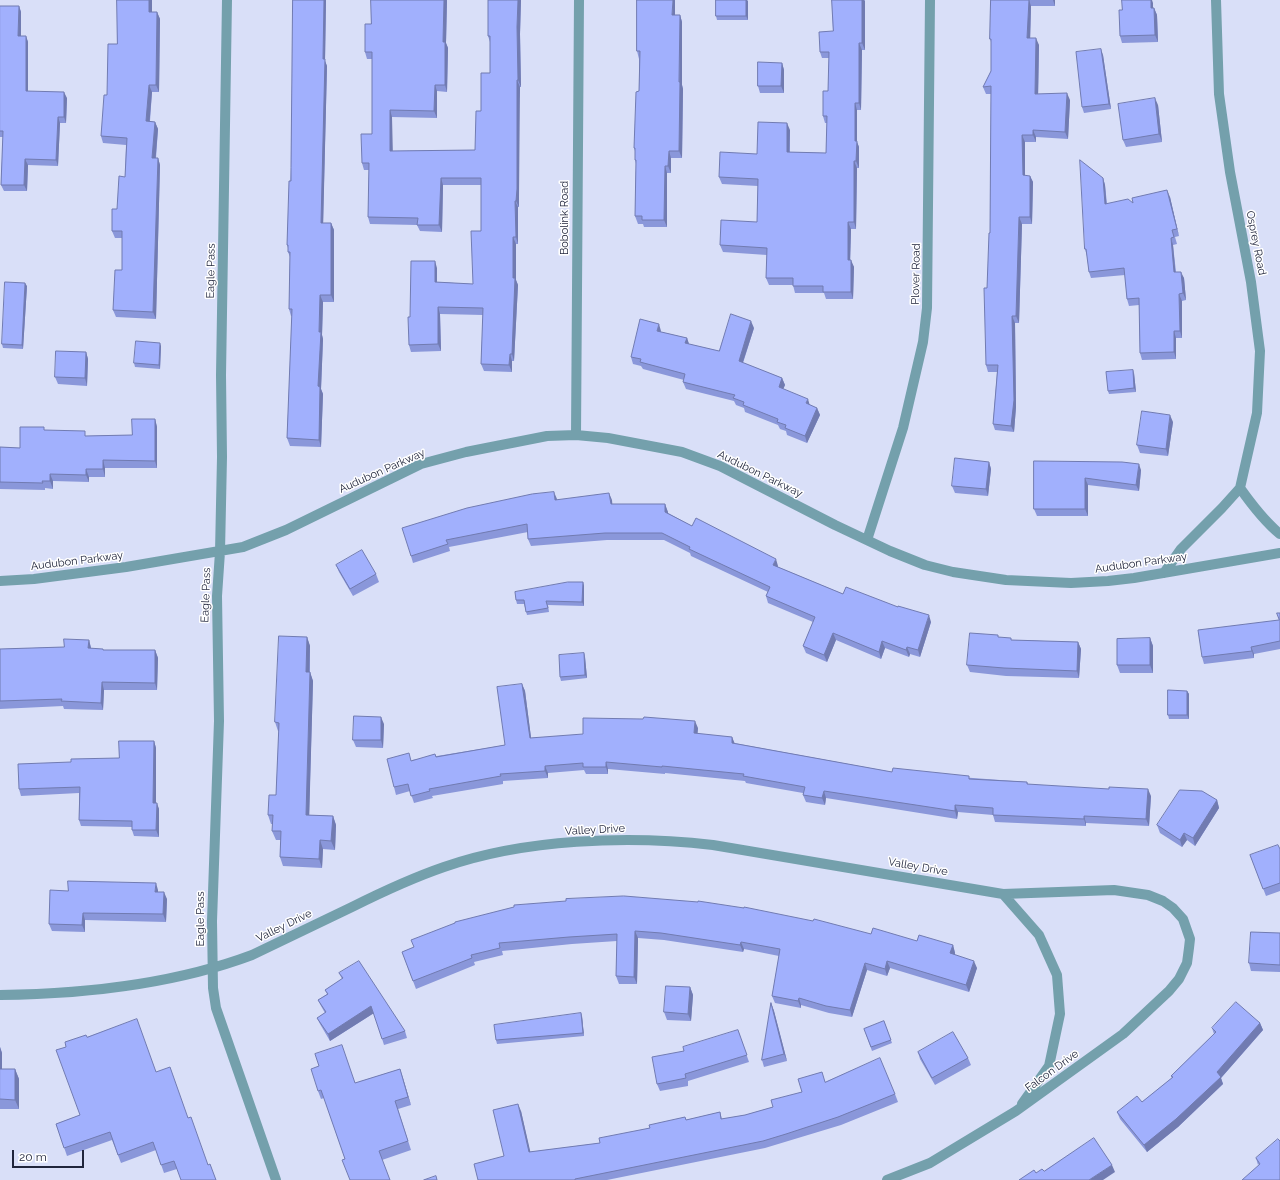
<!DOCTYPE html>
<style>
body{margin:0}
#map{position:relative;width:1280px;height:1180px;overflow:hidden;background:#d9dff8;font-family:Raleway,sans-serif}
canvas{display:block}
.scale{position:absolute;left:12px;top:1150px;width:72px;height:18px;box-sizing:border-box;border:2px solid #20253c;border-top:0;padding-left:5px;font-size:12px;line-height:14px;white-space:nowrap;color:#20253c;-webkit-text-stroke:3px #fff;paint-order:stroke}
</style>
<div id="map">
<canvas width="1280" height="1180"></canvas>
<div class="scale">20 m</div>
</div>
<script>
const g = document.querySelector('canvas').getContext('2d');
g.lineJoin = 'round';
function stroke(path, color, width, dash) {
  g.strokeStyle = color;
  g.lineWidth = width;
  g.lineCap = dash ? 'butt' : 'round';
  g.setLineDash(dash || []);
  g.stroke(path);
}
function fillPath(path, color) {
  g.fillStyle = color;
  g.fill(path, 'evenodd');
}
function drawText(font, color, halo, rows, align = 'center') {
  g.font = font + ' Raleway,sans-serif';
  g.lineWidth = 3;
  g.setLineDash([]);
  g.textBaseline = 'middle';
  g.strokeStyle = halo;
  g.fillStyle = color;
  for (const [text, x, y, turn = 0] of rows) {
    g.save();
    g.translate(x, y);
    g.rotate((+turn || 0) * Math.PI / 180);
    g.textAlign = isNaN(turn) ? turn : align;
    if (halo) g.strokeText(text, 0, 0);
    g.fillText(text, 0, 0);
    g.restore();
  }
}
stroke(new Path2D(`
 M227,0L221,375L222,457L220,552L217,596L219,721L212,921L213,988L216,1008L276,1180
 M576,435L579,0
 M1240,488C1252,505 1264,521 1280,534
 M867,540L903,428L923,342L927,308L930,0
 M1164,573L1181,549L1222,508L1240,488L1257,413L1260,351L1251,282L1230,172L1219,94L1216,0
 M0,581L34,579L126,567L243,547L286,530L421,464L466,452L547,436L576,435L608,438L682,452L720,466L835,525L890,551L925,565L953,572L1006,580L1071,583L1108,581L1134,578L1280,553
 M1003,894L1039,935L1057,975L1060,1014L1049,1066L1022,1104
 M0,995C85,994 172,985 252,955C285,939 319,923 352,907C382,892 412,878 444,867C524,839 628,835 713,845L1003,894L1114,890L1148,895L1163,901L1173,908L1183,919L1190,939L1189,948L1187,963L1179,979L1169,991L1123,1034L1016,1111L930,1163L887,1180`), '#74a0ac', 10);
fillPath(new Path2D(`
 M152,0V12H157L160,19L159,92H152L150,121L155,122L158,129L156,158H158L160,165L156,319L116,317L113,310L122,270V238H115L112,231L125,177L126,145L103,143L101,136L107,95L117,44Z
 M293,0H326L325,61L327,66L323,223H331L334,230V302H323L322,335L323,339L321,389L323,394L321,447L290,446L287,438L292,316H291L289,309L290,257L288,252V248L287,245L291,168Z
 M371,0H447L446,43L448,48L447,92L437,91V118L392,117V151L475,150L481,111L490,73V42L488,36V0H521L520,34L521,87H520L519,98V207H518V244H516V280L518,285L514,361H512V372L484,371L481,364L483,315L440,314L441,351L411,352L409,345L410,317L437,268V282L473,284L481,231V185H443L442,232L420,231L417,225L370,224L368,217L369,170H364L362,163L372,134V59H367L365,52L371,24Z
 M716,0H747L748,20H717L716,16Z
 M832,0H864L865,1V50H862L861,110H857V142L859,147V168H857L856,229H851L850,260L854,267L853,299H826L824,293H795L793,285H769L766,278L767,255L723,252L720,245L757,222L758,186L722,184L719,177L757,154L790,130V152L826,153L827,123H825L823,116L828,91L829,58H822L820,52L833,31Z
 M991,0H1055V6H1031L1030,38L1039,45L1038,94L1070,100L1068,139L1036,137V142H1025V176H1030L1033,182L1032,224H1022L1019,323H1015L1016,407L1014,432L995,430L993,424L997,372H988L986,365L987,288L990,233L991,94H986L983,87L991,71V42L990,39Z
 M1153,3V8H1154L1157,15L1158,42L1122,43L1120,36L1122,10Z
 M0,6H19L21,12V36H26L28,42V91L67,98L66,123H60L58,166L28,165L27,191H4L1,185L3,137H0Z
 M675,15H680L682,22V85L683,89L682,158H671V173H667V227H644L643,224H638L635,216L636,164L635,160V151L634,148L639,91V59L637,51Z
 M1103,55L1111,109L1084,113L1082,107Z
 M782,63L784,70V93H760L758,86Z
 M1158,105L1162,142L1126,147L1123,140Z
 M1103,178L1105,185L1107,204L1133,203L1170,197L1179,236L1175,237L1177,244L1173,245L1176,272L1184,278L1186,300L1182,301V338H1176V359L1142,360L1140,353L1139,305L1129,306L1127,299L1125,275L1091,278L1089,272L1087,256L1085,249Z
 M27,286L23,349L3,348L2,344Z
 M754,328L743,363L782,378L785,385L783,389L810,405L817,408L820,415L807,443L787,435L786,431L780,429L778,425L745,412L744,408L736,405L734,401L686,389L683,382L684,380L643,369L641,366L633,364L631,357L661,331V332L687,338L689,344L719,351Z
 M161,346L160,369L135,367L134,363Z
 M86,352L88,359L87,386L58,384L55,377Z
 M1134,373L1136,392L1109,394L1108,391Z
 M155,419L157,427V468H105V477H89V482L53,481V489L45,488V490L0,489V447L20,448L45,430L86,436L132,435Z
 M1173,422L1168,456L1140,453L1137,445Z
 M1034,461L1141,470L1139,491L1088,485V516H1037L1034,509Z
 M989,462L991,469L988,496L955,493L952,486Z
 M532,494L557,500H612V504H665L668,513L692,526L778,566V567L843,594L931,622L920,657L910,654L909,657L885,648L881,659L836,640L827,662L806,653L803,646L813,622L768,603L766,596L768,592L691,556L690,553L664,540H607L531,546L528,539V532L449,547L450,551L413,563L411,556Z
 M336,565L376,574L379,582L353,596L339,572Z
 M583,582L584,586V606L548,605L549,612L527,615L524,604H517L516,600Z
 M1280,613V649L1254,654V658L1204,664L1202,657L1279,620Z
 M998,635V637L1012,640L1078,642L1081,649L1079,678L1006,676L970,672L967,665Z
 M307,637L310,646V672L313,681L309,815L333,816L336,825L335,850L323,849L322,868L283,866L280,857L281,840H276L272,831L273,824H271L268,815L276,795L279,731H278L275,722Z
 M1150,638L1153,646V673H1120L1117,665Z
 M89,640L91,648L103,650H155L158,658L157,690H104L103,710L64,709L63,706L0,709V649L64,647Z
 M584,653L585,657L587,678L561,681L560,677Z
 M522,684L525,691L531,738L698,728L697,734L732,737L734,743L892,772L1027,782L1028,784L1151,796L1149,826L1086,823V826L995,822L993,815L958,812L957,819L826,798L825,805L806,802L803,795V793L746,783L745,781L665,773V774L608,769V774H586L584,770L548,773V778L503,781V784L432,796L433,798L414,803L410,791L396,795L394,787L412,760L505,745Z
 M1187,691L1189,694V719H1169L1168,715Z
 M384,724L383,748L356,747L353,740Z
 M154,741L156,748V803L159,809V837L134,836L132,830V827L81,826L79,820V793L21,796L19,789L71,762L119,758Z
 M1217,800L1219,808L1195,846L1187,840L1182,847L1160,833L1157,825Z
 M1280,849V891L1266,896L1250,855Z
 M158,890V892L167,899L166,922L85,920V932L52,931L49,924L68,891Z
 M455,923L871,934L917,941L953,945L955,953V955L977,968L969,992L890,968L887,976L867,970L852,1017L829,1013L801,1005V1008L775,1003L772,996L779,956L744,949L743,952L664,940L638,938L637,984H619L616,976L617,941L572,944L502,951L503,955L474,962L475,965L416,989L402,952L414,947Z
 M1280,933V972L1251,971L1249,963Z
 M339,973L405,1031L407,1038L384,1045L374,1013L330,1041L320,1024L317,1018L325,1013L321,1006L318,1000L327,994L325,990L342,979Z
 M690,987L693,995L691,1021L667,1020L664,1012Z
 M771,1003L774,1011L787,1061L764,1067L762,1060Z
 M581,1013L582,1016L584,1036L497,1044L496,1040Z
 M884,1021L892,1043L872,1051L864,1029Z
 M1260,1023L1263,1030L1221,1078L1223,1084L1178,1127L1147,1152L1120,1119L1117,1112L1142,1102L1172,1078L1171,1076L1214,1034L1212,1028Z
 M738,1030L749,1062L688,1081V1086L660,1091L657,1084L684,1051Z
 M87,1037L156,1072L188,1118L208,1165L216,1180L177,1169L164,1173L156,1150L121,1163L112,1140L67,1156L56,1124L80,1115L66,1047Z
 M0,1047L2,1053V1069H15L19,1079V1109H0Z
 M918,1052L968,1058L971,1065L935,1085L920,1059Z
 M400,1069L411,1105L398,1109L411,1150L382,1160L345,1159L324,1098L321,1099L318,1091L355,1083Z
 M825,1082L895,1094L898,1102L841,1125L765,1148L607,1180H478L504,1156L521,1111L530,1152L600,1143L685,1117L686,1120L720,1112L722,1119L745,1115L773,1107L802,1092Z
 M1280,1141L1258,1165L1256,1158Z`), '#8a97da');
fillPath(new Path2D(`
 M149,0H152V19L149,12Z
 M324,0H326L325,61L327,66L323,230L321,223Z
 M444,0H447L446,43L448,48L447,92L445,85L443,42Z
 M518,0H521L520,34L521,87L518,80L517,27Z
 M673,0H675V22L672,15Z
 M746,0H747L748,1V20L746,16Z
 M862,0H864L865,1V50L862,43Z
 M1029,0L1031,6L1030,45L1027,38Z
 M1053,0H1055V6Z
 M1151,0H1152L1153,3V16L1151,8Z
 M19,6L21,12V42L18,36Z
 M1154,8L1157,15L1158,42L1155,35Z
 M157,12L160,19L159,92L156,85Z
 M680,15L682,22V85L683,89L682,158L679,151Z
 M26,36L28,42V97L26,91Z
 M1036,38L1039,45L1038,101L1035,94Z
 M859,43L862,50L861,110L859,103Z
 M1101,49L1103,55L1111,109L1109,104Z
 M782,63L784,70V93L781,86Z
 M517,80L520,87L519,196V207L516,201Z
 M149,85L152,92L149,128L146,121Z
 M435,85L437,91V118L434,111Z
 M64,92L67,98L66,123L64,117Z
 M1067,93L1070,100L1068,139L1065,132Z
 M1155,98L1158,105L1162,142L1159,134Z
 M855,103L857,110V142L859,147V168L856,161L855,141Z
 M390,110L392,117L393,158L390,151Z
 M58,117L60,123L58,166L56,160Z
 M155,122L158,129L155,165L152,158Z
 M787,123L790,130L789,159L787,152Z
 M1033,130L1036,137V142L1033,135Z
 M1022,135L1025,142V182L1023,175Z
 M669,151L671,158V173L668,166Z
 M158,158L160,165L156,319L153,312Z
 M25,159L28,165L27,191L24,185Z
 M854,161L857,168L856,229L854,222Z
 M665,166L667,173V227L664,220Z
 M1030,176L1033,182L1032,224L1030,217Z
 M441,178L443,185L442,232L439,225Z
 M1103,178L1105,185L1107,211L1105,204Z
 M1167,190L1170,197L1179,236L1177,229Z
 M515,201L518,207V244L516,237Z
 M1019,217L1022,224L1019,323L1016,316Z
 M848,222L851,229L850,267L848,260Z
 M331,223L334,230V302L331,295Z
 M513,237L516,244V280L518,285L514,361L512,354L513,278Z
 M1171,238L1173,245L1176,279L1174,272Z
 M851,260L854,267L853,299L851,292Z
 M435,261L437,268V289L435,282Z
 M1181,272L1184,278L1186,300L1183,293Z
 M25,283L27,286L23,349L22,345Z
 M1179,294L1182,301V338L1180,331Z
 M320,295L323,302L322,335L323,339L321,389L323,394L321,447L319,440L318,386Z
 M438,307L440,314L441,351L438,344Z
 M1012,316L1015,323L1016,407L1014,432L1011,426Z
 M751,321L754,328L741,368L739,361Z
 M659,324L661,331L660,338L657,331Z
 M1174,331L1176,338V359L1174,352Z
 M687,338L689,344L685,343Z
 M160,343L161,346L160,369L159,365Z
 M86,352L88,359L87,386L85,378Z
 M510,354L512,361V372L509,365Z
 M1133,370L1134,373L1136,392L1134,388Z
 M782,378L785,385L781,394L779,387Z
 M808,399L810,406L806,403Z
 M817,408L820,415L807,443L805,436Z
 M1170,415L1173,422L1168,456L1166,449Z
 M155,419L157,427V468L155,461Z
 M103,460L105,468V477L103,469Z
 M989,462L991,469L988,496L986,489Z
 M1139,464L1141,470L1139,491L1136,485Z
 M86,469L89,477V482L86,475Z
 M50,474L53,481V489L50,481Z
 M1085,478L1088,485V516L1085,509Z
 M554,492L557,499V507L555,500Z
 M609,493L612,500L613,512L611,504Z
 M665,504L668,512V519L665,512Z
 M776,559L778,566L776,572L773,565Z
 M583,582L584,586V606L582,602Z
 M929,615L931,622L920,657L918,650Z
 M833,633L836,640L827,662L824,655Z
 M307,637L310,646L309,680L306,672Z
 M1150,638L1153,646V673L1150,665Z
 M89,640L91,648V655L88,648Z
 M882,641L885,648L881,659L879,652Z
 M1078,642L1081,649L1079,678L1077,671Z
 M907,647L910,654L909,657L906,650Z
 M1251,647L1254,654V658L1252,651Z
 M155,650L158,658L157,690L155,683Z
 M584,653L585,657L587,678L585,675Z
 M310,672L313,681L309,824L306,815Z
 M102,682L104,690L103,710L101,703Z
 M522,684L525,691L532,745L530,738Z
 M1187,691L1189,694V719L1187,715Z
 M381,717L384,724L383,748L381,740Z
 M695,721L698,728L697,740L694,733Z
 M732,737L735,744L732,743Z
 M154,741L156,748V809L153,803Z
 M606,762L608,769V774L606,767Z
 M545,766L548,773V778L545,771Z
 M1148,789L1151,796L1149,826L1146,819Z
 M824,791L826,798L825,805L822,798Z
 M1217,800L1219,808L1195,846L1193,838Z
 M157,803L159,809V837L156,830Z
 M955,805L958,812L957,819L955,811Z
 M333,816L336,825L335,850L331,841Z
 M1084,816L1086,823V826L1084,819Z
 M1184,833L1187,840L1182,847L1180,840Z
 M320,840L323,849L322,868L319,859Z
 M156,883L158,890V899L155,892Z
 M164,892L167,899L166,922L163,914Z
 M83,913L85,920V932L82,925Z
 M635,931L638,938L637,984L634,977Z
 M741,942L744,949L743,952L740,945Z
 M953,945L955,953L953,960L950,953Z
 M887,961L890,968L887,976L885,969Z
 M974,961L977,968L969,992L966,985Z
 M865,963L867,970L852,1017L850,1010Z
 M690,987L693,995L691,1021L688,1014Z
 M799,998L801,1005V1008L798,1001Z
 M771,1003L774,1011L787,1061L784,1054Z
 M371,1006L374,1013L330,1041L328,1034Z
 M581,1013L582,1016L584,1036L583,1033Z
 M1260,1023L1263,1030L1221,1078L1223,1084L1178,1127L1147,1152L1144,1145L1217,1072Z
 M0,1047L2,1053V1079L0,1073Z
 M15,1069L19,1079V1109L15,1100Z
 M400,1069L403,1078L411,1105L408,1097Z
 M518,1104L521,1111L532,1159L529,1152Z
 M1112,1165L1115,1172L1103,1180H1089Z`), '#717bb1');
const building = new Path2D(`
 M117,0H149V12H157L156,85H149L146,121L155,122L152,158H158L153,312L113,310L115,270H122V231H112V209H117L119,176L125,177L127,138L101,136L104,95H107L108,44H117Z
 M293,0H324L323,59H325L321,223H331V295H320L319,332H321L318,386L320,387L319,440L287,438L292,309H289L290,252H288V245H287L289,181H291V168Z
 M371,0H444L443,42H445V85H435L434,111L390,110V151L475,150L476,111H481V73H490V36H488V0H518L517,27L518,80H517V189L516,201H515L516,237H513V278H515L512,354H510L509,365L481,364L483,308L438,307V344L409,345L408,317H410L411,261H435V282L473,284L471,231H481V178H441L439,225H417L418,218L368,217L369,163H362L361,134H372V52H365V24H371Z
 M637,0H673L672,15H680L679,82H680L679,151H669L668,166H665L664,220H642V216H635L636,160H635V148H634L636,92L639,91L640,51H637Z
 M716,0H746V16H716Z
 M832,0H862V43H859V103H855V141H857L856,161H854V222H848V260H851V292H823V286H793V278H766L767,248L720,245L721,220L757,222L758,179L719,177L720,152L757,154L758,122L787,123V152L826,153L827,116H823V91H828L829,52H820L819,32L833,31Z
 M991,0H1029L1027,38H1036L1035,94L1067,93L1065,132L1033,130V135H1022L1023,175L1030,176V217H1019L1016,316H1012L1014,400L1011,426L993,424L998,365H986L984,288H987L989,233H990L991,86L983,87L991,71V39H990Z
 M1122,0H1151V8H1154L1155,35L1120,36L1119,10H1122Z
 M0,6H19L18,36H26V91L64,92V117H58L56,160L25,159L24,185H1L3,131H0Z
 M1101,49L1109,104L1082,107L1076,52Z
 M758,62L782,63L781,86H758Z
 M1155,98L1159,134L1123,140L1118,104Z
 M1080,160L1103,178L1105,204L1128,199L1133,203L1132,198L1167,190L1177,229L1172,230L1174,237L1171,238L1174,272H1181L1183,293L1179,294L1180,331H1174V352L1140,353L1139,298L1127,299L1124,268L1089,272L1086,249H1085Z
 M5,282L25,283L22,345L2,344Z
 M731,314L751,321L739,361L782,378L779,387L808,399L806,403L817,408L805,436L785,428L786,425L777,422L778,419L743,405L744,402L733,398L735,395L683,382L685,374L640,362L641,359L631,357L640,319L659,324L657,331L687,338L685,343L719,351Z
 M136,341L160,343L159,365L134,363Z
 M56,351L86,352L85,378L55,377Z
 M1133,370L1134,388L1108,391L1106,372Z
 M1142,411L1170,415L1166,449L1137,445Z
 M132,419H155V461L103,460V469H86V475L50,474V481H42L43,483L0,482V447L20,448V427H44V430L85,431V436L132,435Z
 M955,458L989,462L986,489L952,486Z
 M1034,461L1122,462L1139,464L1136,485L1085,478V509H1034Z
 M554,492L555,500L609,493L611,504H665V512L692,526L696,518L776,559L773,565L843,594L846,587L898,607V606L929,615L918,650L907,647L906,650L882,641L879,652L833,633L824,655L803,646L815,617L766,596L770,587L689,549L690,547L662,533H605L528,539L527,524L446,540L448,544L411,556L402,528L467,508L532,494Z
 M362,550L376,574L350,589L336,565Z
 M568,582H583L582,602L546,601L548,608L526,612L524,600H516L515,592Z
 M1277,613H1280V641L1251,647L1252,651L1202,657L1198,630L1279,620Z
 M970,633L998,635V637L1011,638V640L1078,642L1077,671L1004,668L967,665Z
 M279,636L307,637L306,672H310L306,815L333,816L331,841L320,840L319,859L280,857L281,831H272L273,815H268L269,795H276L279,723L275,722Z
 M1150,638V665H1117V639Z
 M64,639L89,640L88,648L103,649V650H155V683L102,682L101,703L61,701L62,699L0,701V649L64,647Z
 M584,653L585,675L560,677L559,655Z
 M522,684L530,738L583,734V718L643,719L644,717L695,721L694,733L732,737V743L892,772L893,768L969,776V779L1027,782V784L1109,789V787L1148,789L1146,819L1084,816V819L993,815V808L955,805V811L824,791L822,798L803,795L805,787L743,776L744,774L662,766V767L606,762V767H583V763L545,766V771L500,774L501,776L429,789L430,791L411,796L408,784L394,787L387,759L409,753L411,761L435,754L436,757L505,745L497,687Z
 M1168,690L1187,691V715H1168Z
 M354,716L381,717V740H353Z
 M119,741H154L153,803H157L156,830H132V821L79,820L80,787L19,789L18,764L71,762V759L119,758Z
 M1180,790L1202,791L1217,800L1193,838L1184,833L1180,840L1157,825Z
 M1278,845L1280,849V883L1263,889L1250,855Z
 M68,881L156,883L155,892H164L163,914L83,913L82,925L49,924L50,890L68,891Z
 M624,896L698,902V901L744,908V907L813,921L814,919L871,934L873,928L917,941L919,935L953,945L950,953L974,961L966,985L887,961L885,969L865,963L850,1010L826,1006L799,998L798,1001L772,996L780,949L741,942L740,945L661,933L635,931L634,977L616,976L617,934L569,937L499,943L500,948L471,955L472,958L413,981L402,952L414,947L411,940L455,923V922L514,907V905L566,901V899Z
 M1251,932L1280,933V965L1249,963Z
 M359,961L405,1031L382,1039L371,1006L328,1034L317,1018L326,1012L318,1000L328,994L325,990L343,978L339,973Z
 M666,986L690,987L688,1014L664,1012Z
 M1236,1002L1260,1023L1217,1072L1221,1077L1176,1119L1144,1145L1117,1112L1137,1096L1142,1102L1173,1077L1171,1076L1216,1032L1212,1028Z
 M771,1003L784,1054L762,1060Z
 M581,1013L583,1033L496,1040L494,1025Z
 M137,1019L156,1072L170,1067L188,1118L191,1117L208,1165L210,1164L216,1180H181L174,1161L161,1165L153,1142L118,1155L110,1132L64,1148L56,1124L80,1115L56,1050L66,1047L65,1042L86,1035L87,1037Z
 M884,1021L891,1040L871,1047L864,1029Z
 M738,1030L747,1055L685,1074L686,1078L657,1084L652,1057L684,1051L683,1047Z
 M953,1032L968,1058L932,1078L918,1052Z
 M342,1045L355,1083L400,1069L408,1097L395,1101L408,1141L379,1151L390,1180H350L342,1160L345,1159L321,1090L318,1091L311,1069L319,1066L315,1054Z
 M880,1058L895,1094L838,1117L786,1134L763,1141L575,1179V1180H478L474,1164L504,1156L493,1110L518,1104L529,1152L600,1143L599,1138L650,1128L649,1125L685,1117L686,1120L720,1112L721,1119L745,1115L773,1107L771,1100L802,1092L798,1079L822,1072L825,1082Z
 M0,1069H15V1100L0,1099Z
 M1094,1138L1112,1165L1089,1180H1019L1034,1170L1036,1173L1042,1169L1044,1171Z
 M1278,1139L1280,1141V1180H1242L1260,1164L1256,1158Z
 M436,1176L437,1180H424Z`);
fillPath(building, '#a1b0fd');
stroke(building, '#717bb1', 1);
drawText('11px', '#20253c', '#fff', [
 ["Bobolink Road",565,218,-90],
 ["Osprey Road",1256,243,79],
 ["Eagle Pass",211,271,-89],
 ["Plover Road",916,274,-89],
 ["Audubon Parkway",382,471,-24],
 ["Audubon Parkway",760,474,26],
 ["Audubon Parkway",77,561,-7],
 ["Audubon Parkway",1141,563,-8],
 ["Eagle Pass",206,595,-88],
 ["Valley Drive",595,830,-3],
 ["Valley Drive",918,867,10],
 ["Eagle Pass",201,919,-90],
 ["Valley Drive",284,926,-26],
 ["Falcon Drive",1052,1071,-36]
]);
</script>
